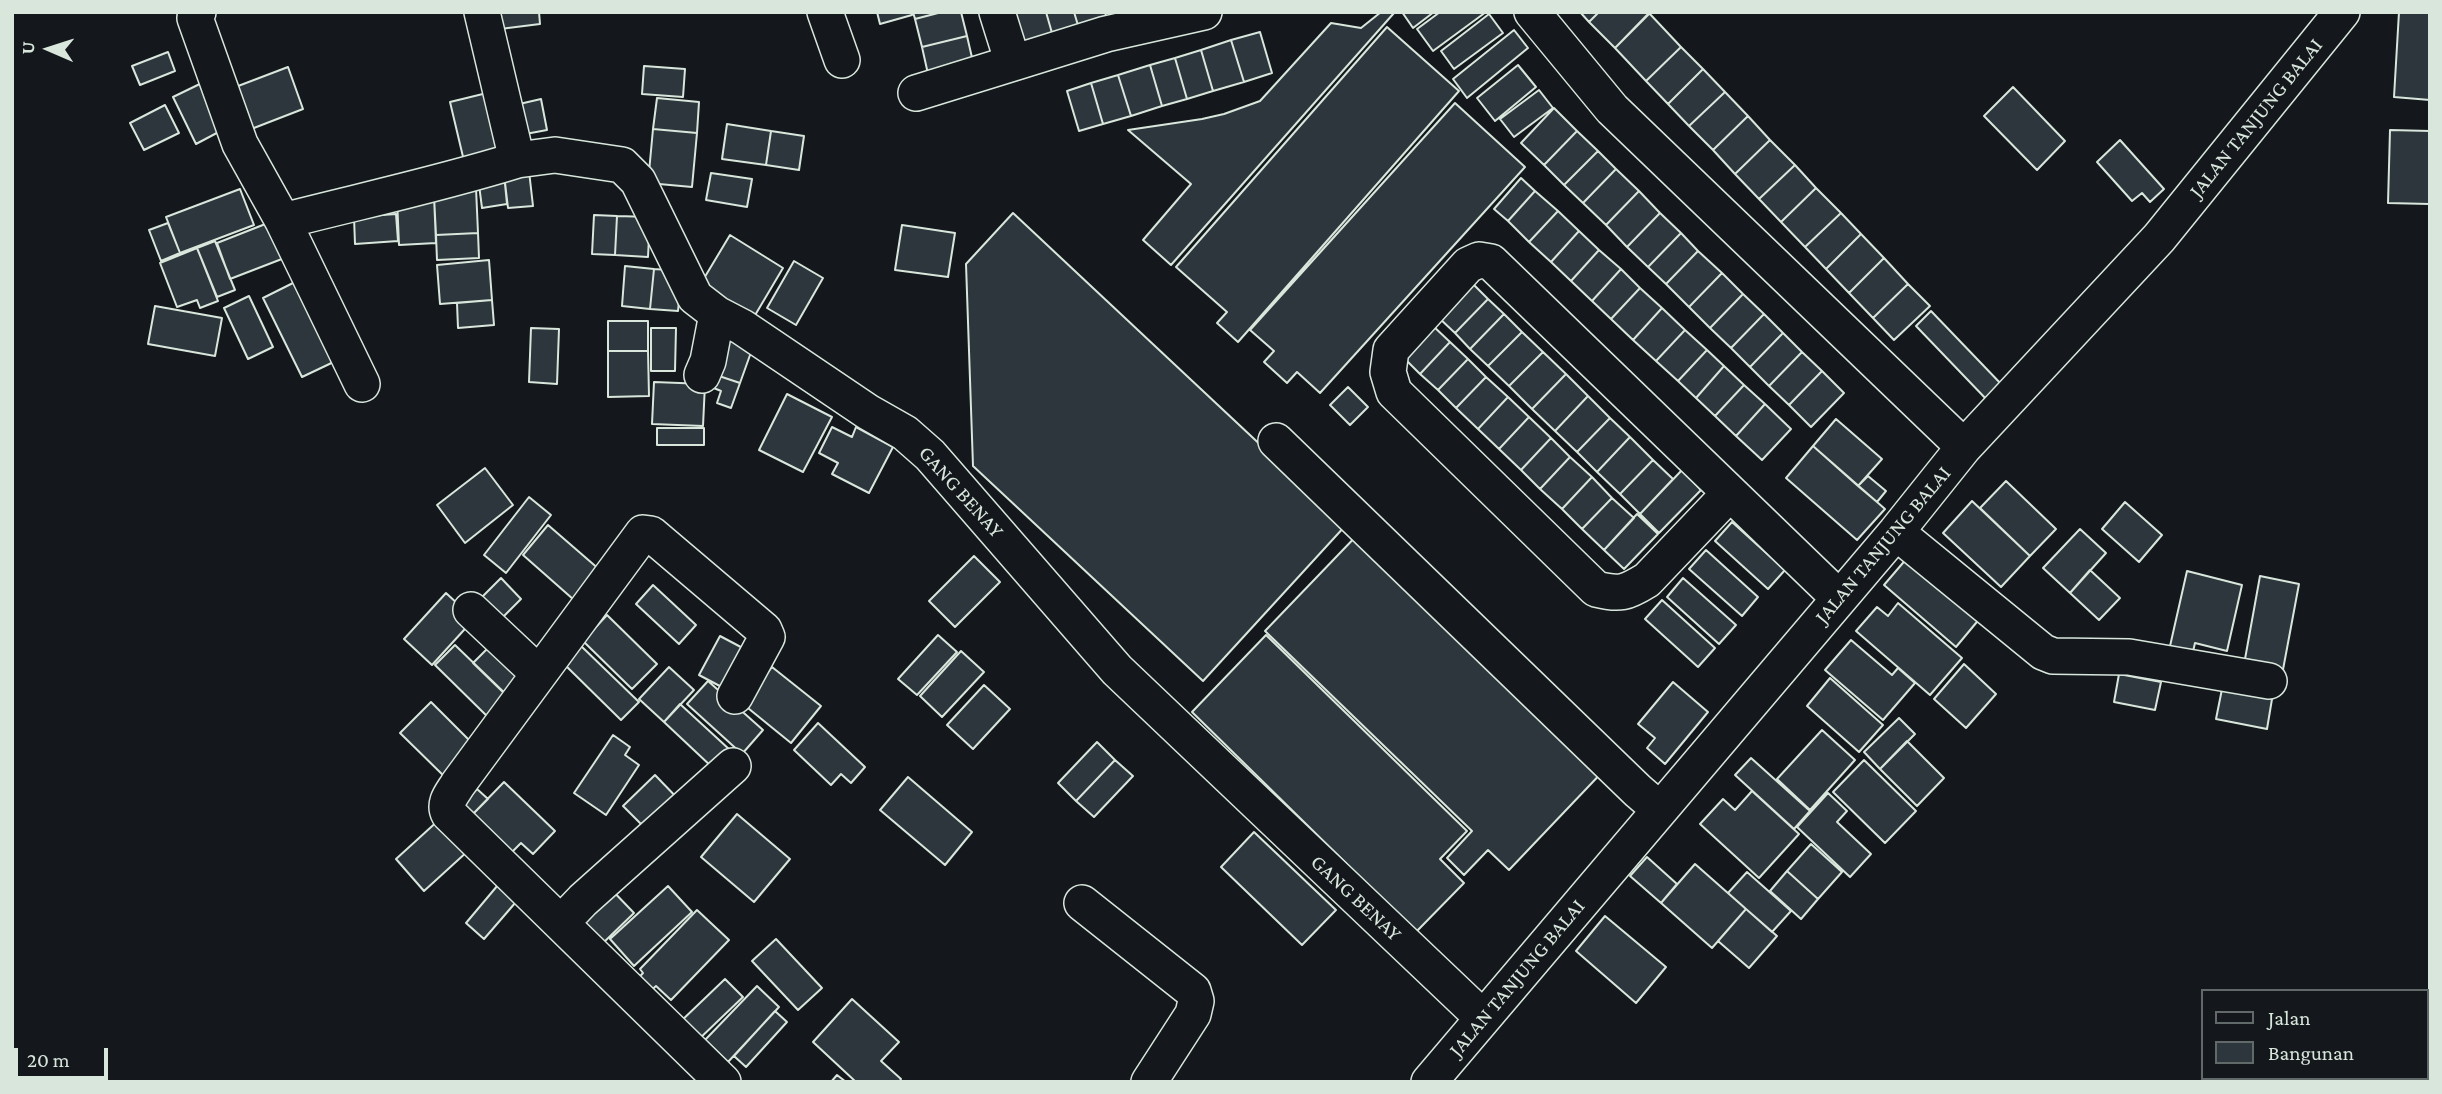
<!DOCTYPE html>
<style>
body{margin:0}
#map{position:relative;width:2442px;height:1094px;overflow:hidden;background:#14181c;font-family:"Crimson Pro",serif}
canvas{display:block}
.frame{position:absolute;inset:0;border:14px solid #d8e6dc;pointer-events:none}
.legend{position:absolute;left:2201px;top:989px;width:228px;height:91px;box-sizing:border-box;background:#14181c;border:2px solid #626a69;margin:0;padding:9px 12px;list-style:none;font-size:21px;color:#d8e6dc}
.legend li{display:flex;align-items:center;gap:14px;height:35px}
.legend b{width:35px;border:2px solid #626a69}
.north{position:absolute;left:14px;top:14px;width:70px;height:70px;-webkit-text-stroke:5px #14181c;paint-order:stroke;rotate:273deg;font-size:19px;font-weight:700;line-height:28px;text-align:center;color:#d8e6dc}
.north::after{content:'';display:block;margin:auto;width:24px;height:32px;background:#d8e6dc;clip-path:polygon(50% 0,100% 100%,50% 72%,0 100%)}
.scale{position:absolute;left:14px;top:1048px;width:94px;height:32px;box-sizing:border-box;border:4px solid #d8e6dc;border-top:0;padding-left:9px;font-size:21px;line-height:24px;white-space:nowrap;color:#d8e6dc;-webkit-text-stroke:5px #14181c;paint-order:stroke}
</style>
<div id="map">
<canvas width="2442" height="1094"></canvas>
<div class="frame"></div>
<ul class="legend">
<li><b style="height:9px;background:#14181c"></b>Jalan</li>
<li><b style="height:19px;background:#2c363c"></b>Bangunan</li>
</ul>
<div class="north">U</div>
<div class="scale">20 m</div>
</div>
<script>
const g = document.querySelector('canvas').getContext('2d');
g.lineJoin = 'round';
function fillPath(path, color) {
  g.fillStyle = color;
  g.fill(path, 'evenodd');
}
function stroke(path, color, width, dash) {
  g.strokeStyle = color;
  g.lineWidth = width;
  g.lineCap = dash ? 'butt' : 'round';
  g.setLineDash(dash || []);
  g.stroke(path);
}
function drawText(font, color, halo, rows, align = 'center') {
  g.font = font + ' "Crimson Pro",serif';
  g.lineWidth = 5;
  g.setLineDash([]);
  g.textBaseline = 'middle';
  g.strokeStyle = halo;
  g.fillStyle = color;
  for (const [text, x, y, turn = 0] of rows) {
    g.save();
    g.translate(x, y);
    g.rotate((+turn || 0) * Math.PI / 180);
    g.textAlign = isNaN(turn) ? turn : align;
    if (halo) g.strokeText(text, 0, 0);
    g.fillText(text, 0, 0);
    g.restore();
  }
}
const building = new Path2D(`
 M498,12H539L540,24L500,29Z
 M877,12H912V15L880,24Z
 M913,12H942L915,19Z
 M942,12H961L967,36L922,47L915,19Z
 M1009,12H1046L1054,40L1021,51Z
 M1046,12H1074L1080,32L1054,40Z
 M1074,12H1105L1108,23L1080,32Z
 M1381,12L1394,13L1171,265L1143,240L1191,184L1128,130L1202,119L1224,114L1260,101L1331,23L1361,28Z
 M1402,12H1434L1413,28Z
 M1440,12H1486L1433,51L1417,29Z
 M1580,12H1599L1589,22Z
 M1599,12H1651L1615,48L1589,22Z
 M2399,12H2430V100L2394,97Z
 M1649,13L1681,47L1646,81L1615,48Z
 M1489,14L1503,33L1454,69L1441,51Z
 M1387,27L1459,91L1238,342L1217,323L1227,312L1176,267Z
 M1514,30L1528,48L1467,98L1453,79Z
 M1260,32L1272,73L1244,82L1231,40Z
 M967,36L973,62L928,74L922,47Z
 M1231,40L1244,82L1213,91L1201,50Z
 M1681,47L1703,69L1668,104L1646,81Z
 M1201,50L1213,91L1187,99L1175,58Z
 M168,52L175,71L140,85L132,66Z
 M1175,58L1187,99L1162,106L1150,65Z
 M1150,65L1162,106L1131,116L1118,75Z
 M1518,65L1536,87L1495,121L1477,98Z
 M644,66L685,69L683,97L642,94Z
 M288,67L303,109L241,133L225,91Z
 M1703,69L1725,92L1689,126L1668,104Z
 M1118,75L1131,116L1103,124L1091,83Z
 M208,80L230,126L196,144L173,97Z
 M1091,83L1103,124L1079,131L1067,91Z
 M2013,87L2065,141L2037,170L1984,116Z
 M1539,90L1553,108L1514,137L1500,119Z
 M491,92L505,151L464,161L450,102Z
 M1725,92L1748,116L1713,150L1689,126Z
 M657,98L699,102L697,133L653,129Z
 M541,99L547,130L520,135L515,105Z
 M1455,103L1525,167L1320,393L1297,372L1287,383L1264,362L1274,351L1250,330Z
 M165,105L179,133L144,150L130,123Z
 M1554,108L1577,131L1544,165L1521,143Z
 M1748,116L1770,140L1735,174L1713,150Z
 M727,124L771,131L766,165L722,159Z
 M653,129L697,133L692,187L648,183Z
 M2390,130L2430,131L2429,204L2388,203Z
 M771,131L804,136L799,170L766,165Z
 M1577,131L1598,151L1564,185L1544,165Z
 M1770,140L1795,165L1759,199L1735,174Z
 M2120,140L2164,189L2150,202L2142,193L2132,201L2097,162Z
 M1598,151L1616,169L1583,203L1564,185Z
 M1795,165L1816,188L1781,222L1759,199Z
 M1616,169L1639,191L1606,225L1583,203Z
 M529,171L533,206L508,208L504,174Z
 M711,173L752,179L747,207L706,200Z
 M504,174L507,204L482,208L478,177Z
 M1521,178L1535,191L1508,221L1494,209Z
 M476,188L478,233L436,235L434,196Z
 M1816,188L1841,213L1805,247L1781,222Z
 M240,189L254,225L180,253L166,217Z
 M1535,191L1558,211L1529,242L1508,221Z
 M1639,191L1660,213L1627,247L1606,225Z
 M434,196L436,243L399,245L397,198Z
 M1558,211L1579,231L1551,262L1529,242Z
 M1013,213L1346,525L1203,681L973,466L966,264Z
 M1660,213L1681,233L1648,267L1627,247Z
 M1841,213L1861,234L1826,269L1805,247Z
 M396,214L398,241L355,244L354,217Z
 M594,215L617,216L615,255L592,254Z
 M617,216L650,217L648,257L615,255Z
 M273,221L287,257L230,279L217,243Z
 M168,223L180,253L161,261L149,230Z
 M902,225L955,233L948,277L895,270Z
 M1579,231L1599,250L1571,281L1551,262Z
 M478,233L479,258L437,260L436,235Z
 M1681,233L1698,251L1666,284L1648,267Z
 M1861,234L1884,258L1849,293L1826,269Z
 M730,235L783,268L751,322L697,290Z
 M215,241L235,290L217,297L197,248Z
 M197,248L218,301L200,308L197,300L177,307L160,263Z
 M1599,250L1621,269L1592,301L1571,281Z
 M1698,251L1722,273L1689,307L1666,284Z
 M1884,258L1908,284L1873,318L1849,293Z
 M489,260L492,300L440,304L437,265Z
 M794,261L823,278L796,325L767,308Z
 M625,266L654,269L650,309L622,306Z
 M654,269L682,271L678,311L650,309Z
 M1621,269L1640,288L1611,319L1592,301Z
 M1722,273L1743,294L1710,328L1689,307Z
 M303,278L342,358L302,377L263,298Z
 M1471,282L1488,299L1455,333L1438,317Z
 M1908,284L1930,306L1894,340L1873,318Z
 M1640,288L1662,308L1633,340L1611,319Z
 M1743,294L1764,314L1731,348L1710,328Z
 M249,296L273,347L248,359L224,308Z
 M1488,299L1504,314L1470,349L1455,333Z
 M492,300L494,325L458,328L457,303Z
 M155,306L222,318L215,356L148,344Z
 M1662,308L1685,330L1656,361L1633,340Z
 M1931,311L2003,386L1988,401L1916,326Z
 M1504,314L1522,332L1488,366L1470,349Z
 M1764,314L1783,333L1750,367L1731,348Z
 M608,321H648V351H608Z
 M1432,325L1450,342L1420,374L1402,356Z
 M531,328L559,329L557,384L529,382Z
 M651,328H676L675,371H651Z
 M1685,330L1707,350L1678,381L1656,361Z
 M1522,332L1543,352L1509,386L1488,366Z
 M1783,333L1802,352L1769,386L1750,367Z
 M728,334L754,344L740,383L713,374Z
 M1450,342L1468,359L1438,390L1420,374Z
 M1707,350L1724,366L1696,398L1678,381Z
 M608,351H648L649,396L608,397Z
 M1543,352L1566,374L1532,409L1509,386Z
 M1802,352L1822,371L1789,405L1769,386Z
 M1468,359L1486,377L1456,408L1438,390Z
 M1724,366L1744,385L1715,416L1696,398Z
 M1822,371L1844,393L1811,427L1789,405Z
 M713,374L740,383L731,408L717,403L721,391L709,386Z
 M1566,374L1588,396L1555,431L1532,409Z
 M1486,377L1508,397L1478,429L1456,408Z
 M654,382L705,384L703,426L652,424Z
 M1744,385L1765,404L1736,436L1715,416Z
 M1348,387L1368,407L1350,425L1330,405Z
 M787,394L832,417L803,472L759,450Z
 M1588,396L1610,418L1577,452L1555,431Z
 M1508,397L1529,417L1499,449L1478,429Z
 M1765,404L1791,429L1762,460L1736,436Z
 M1529,417L1551,438L1521,470L1499,449Z
 M1610,418L1630,437L1597,472L1577,452Z
 M1836,419L1882,459L1858,486L1813,446Z
 M832,427L852,437L856,427L893,447L869,493L832,474L838,463L819,453Z
 M657,428H704V445H657Z
 M1630,437L1653,460L1620,494L1597,472Z
 M1551,438L1570,457L1540,489L1521,470Z
 M1813,446L1885,509L1857,540L1786,478Z
 M1570,457L1592,477L1562,509L1540,489Z
 M1653,460L1673,479L1640,514L1620,494Z
 M485,468L513,505L465,543L437,505Z
 M1682,470L1701,490L1659,533L1640,514Z
 M1868,476L1886,491L1877,502L1858,486Z
 M1592,477L1612,498L1582,529L1562,509Z
 M2006,481L2056,529L2030,556L1980,508Z
 M529,497L551,515L506,573L484,555Z
 M1612,498L1634,518L1604,550L1582,529Z
 M1972,501L2030,556L2001,587L1943,533Z
 M2125,502L2162,535L2139,562L2102,529Z
 M1637,514L1658,534L1624,569L1604,550Z
 M1732,522L1785,570L1768,589L1715,541Z
 M548,525L608,577L582,607L523,555Z
 M1363,529L1608,766L1509,870L1488,850L1464,875L1447,858L1472,831L1265,631Z
 M2080,529L2106,553L2070,593L2043,568Z
 M1706,550L1758,597L1742,616L1689,569Z
 M1914,550L1986,611L1956,647L1884,585Z
 M974,556L1000,582L955,627L929,601Z
 M2090,570L2120,598L2099,620L2070,593Z
 M2187,571L2242,585L2227,651L2195,643L2191,660L2168,655Z
 M2260,576L2299,584L2282,675L2260,670L2261,662L2245,659Z
 M501,578L521,599L501,619L481,598Z
 M1683,578L1736,625L1719,644L1667,597Z
 M653,585L696,625L679,644L636,604Z
 M446,593L474,619L432,665L404,639Z
 M1662,600L1715,648L1698,667L1645,619Z
 M1898,603L1962,658L1930,695L1856,631L1877,607L1888,616Z
 M607,615L657,664L632,689L583,641Z
 M938,635L957,652L917,695L898,679Z
 M1266,635L1467,831L1440,859L1464,883L1416,932L1192,712Z
 M720,636L754,654L733,693L699,675Z
 M1851,640L1892,675L1898,668L1915,683L1883,720L1825,670Z
 M579,644L639,702L621,720L562,662Z
 M455,645L514,702L494,723L435,665Z
 M490,646L523,677L506,695L473,663Z
 M961,651L984,672L942,717L920,696Z
 M1964,664L1996,694L1966,728L1934,699Z
 M669,667L694,690L664,722L639,699Z
 M772,667L821,706L791,743L743,704Z
 M2119,674L2161,682L2155,710L2114,702Z
 M1830,678L1883,725L1859,752L1807,706Z
 M708,681L763,730L742,754L687,704Z
 M1673,682L1708,712L1665,764L1647,748L1655,738L1638,724Z
 M984,685L1010,709L973,749L947,725Z
 M2222,689L2272,699L2267,729L2216,719Z
 M431,702L479,750L449,781L400,733Z
 M680,704L730,750L713,768L664,722Z
 M1899,718L1915,734L1880,769L1864,752Z
 M818,723L865,767L851,783L841,774L831,785L794,750Z
 M1822,730L1855,760L1810,810L1777,779Z
 M613,735L630,747L625,755L639,765L606,815L574,793Z
 M1907,741L1944,778L1917,806L1880,769Z
 M1097,742L1115,760L1076,801L1058,783Z
 M1751,758L1810,811L1794,829L1735,775Z
 M1115,760L1133,776L1094,817L1076,801Z
 M1864,760L1916,811L1885,843L1833,792Z
 M655,775L682,803L651,834L623,806Z
 M908,777L972,832L945,865L880,810Z
 M504,782L555,831L533,854L521,843L511,853L472,815Z
 M477,789L488,799L472,815L462,805Z
 M1752,791L1799,834L1759,878L1700,824L1723,799L1735,810Z
 M1828,793L1847,811L1837,822L1871,854L1850,877L1797,827Z
 M737,814L790,859L754,902L701,857Z
 M441,818L469,850L424,891L396,859Z
 M1254,832L1336,910L1302,945L1221,867Z
 M1811,844L1842,872L1818,899L1787,871Z
 M1647,857L1677,884L1661,903L1630,876Z
 M1695,864L1746,909L1712,948L1661,903Z
 M1787,871L1818,899L1801,919L1770,891Z
 M1747,872L1791,911L1772,932L1728,893Z
 M503,879L522,895L484,939L466,923Z
 M607,885L634,913L602,944L575,917Z
 M668,886L692,912L634,966L610,939Z
 M1746,909L1777,936L1749,968L1718,941Z
 M697,910L729,940L671,1000L656,986L645,996L633,984L643,973L640,969Z
 M1605,916L1666,967L1636,1003L1576,951Z
 M776,939L822,988L798,1010L752,961Z
 M725,979L743,997L696,1042L678,1024Z
 M757,986L779,1007L728,1062L705,1040Z
 M852,999L899,1042L881,1061L901,1079L899,1082H856L813,1042Z
 M775,1011L787,1022L746,1067L734,1056Z
 M837,1075L846,1082H831Z`);
fillPath(building, '#2c363c');
stroke(building, '#d8e6dc', 2);
const minor = new Path2D(`
 M198,12L195,18L240,144L283,221L362,384
 M482,12L517,160L555,155L622,165L638,181L695,297L717,314L742,327L868,412L905,433L930,455L1117,670L1483,1018
 M825,12L842,60
 M997,12L1013,63L1106,34L1204,12
 M1532,12L1612,109L1964,447
 M916,93L1013,63
 M283,221C361,201 440,184 517,160
 M702,375L708,361L717,314
 M1276,441L1638,791L1659,809
 M1729,494L1647,580C1626,593 1620,595 1596,589L1394,392L1388,372L1391,350L1468,265L1479,260L1491,262L1839,598
 M1896,532L2043,652L2053,656L2129,657L2269,681
 M471,610L538,673
 M1082,903L1193,991L1196,1001L1193,1014L1149,1082
 M562,922L583,900L733,766
 M723,1082L449,814C443,803 452,794 458,784L643,533L651,534L764,630L767,637L735,696
 M1429,1082L1896,532L1964,447L2159,238L2342,12`);
stroke(minor, '#d8e6dc', 38);
stroke(minor, '#14181c', 35);
drawText('21px', '#d8e6dc', '#14181c', [
 ["JALAN TANJUNG BALAI",2256,118,-51],
 ["GANG BENAY",961,492,48],
 ["JALAN TANJUNG BALAI",1883,545,-50],
 ["GANG BENAY",1356,898,43],
 ["JALAN TANJUNG BALAI",1517,978,-50]
]);
</script>
